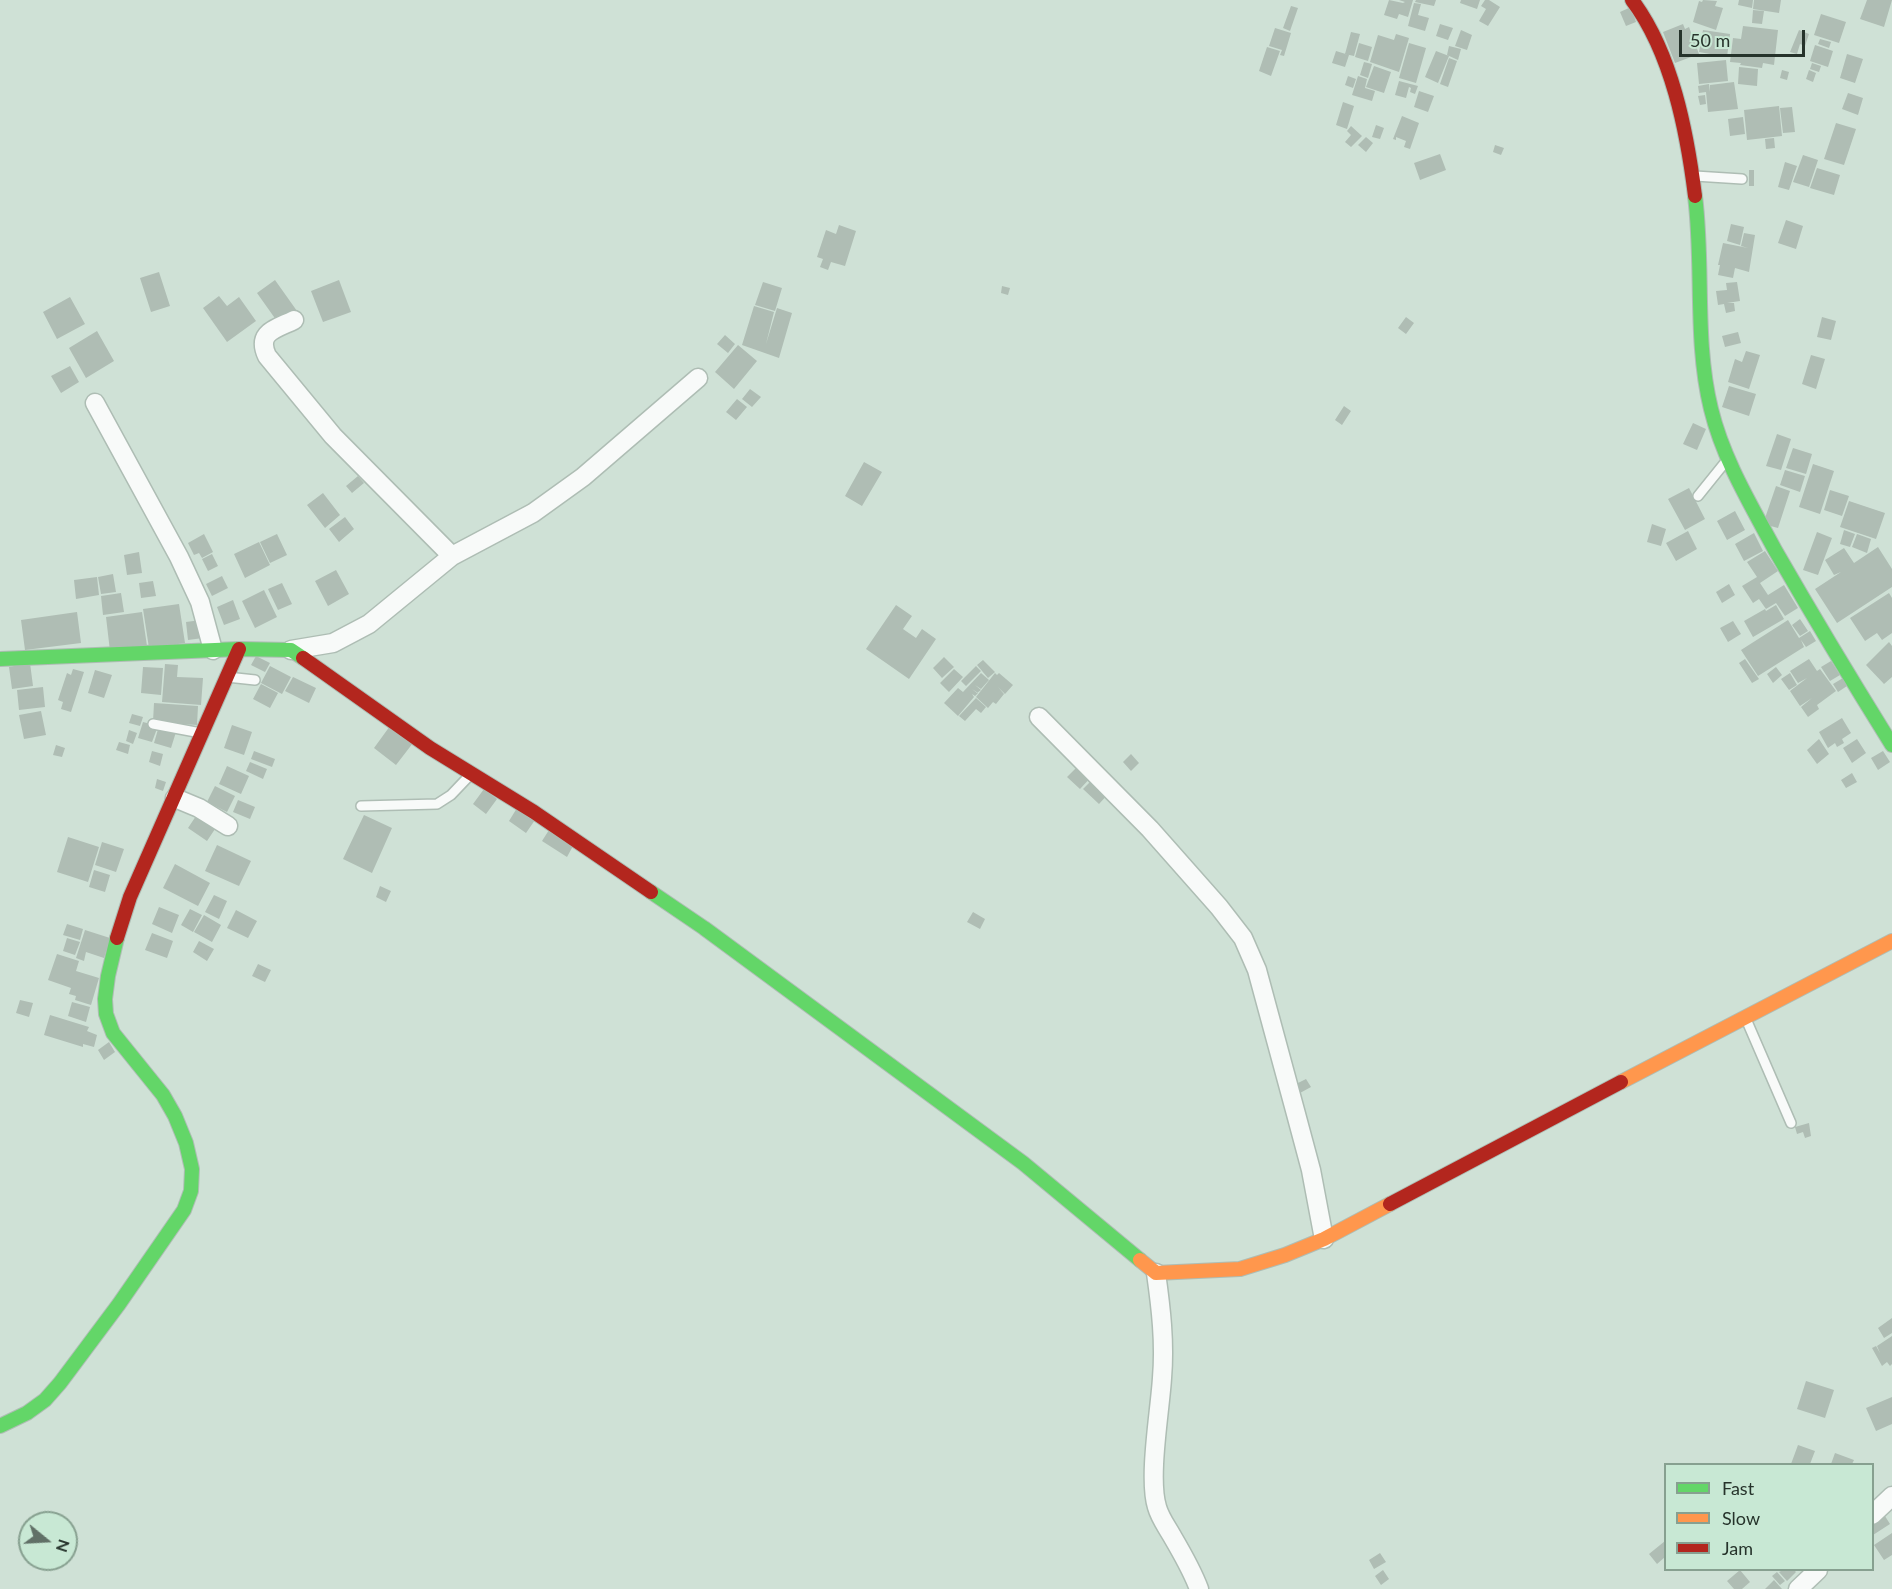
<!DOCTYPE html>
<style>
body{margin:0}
#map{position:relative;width:1892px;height:1589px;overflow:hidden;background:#cfe1d6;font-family:Lato,sans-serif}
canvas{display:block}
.legend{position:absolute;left:1664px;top:1463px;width:210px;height:108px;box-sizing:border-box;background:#c8e8d4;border:2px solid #87a090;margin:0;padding:8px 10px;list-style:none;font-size:18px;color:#26332b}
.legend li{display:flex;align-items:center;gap:12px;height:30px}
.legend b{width:30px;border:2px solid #87a090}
.north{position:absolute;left:18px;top:1511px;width:60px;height:60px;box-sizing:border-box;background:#c8e8d4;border:2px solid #87a090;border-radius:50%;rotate:108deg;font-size:16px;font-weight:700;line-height:24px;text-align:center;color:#26332b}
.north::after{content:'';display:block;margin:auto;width:21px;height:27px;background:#617067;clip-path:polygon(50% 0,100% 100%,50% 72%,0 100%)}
.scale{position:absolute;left:1679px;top:30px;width:126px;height:27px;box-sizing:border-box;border:3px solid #26332b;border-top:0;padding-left:8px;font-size:18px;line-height:21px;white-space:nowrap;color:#26332b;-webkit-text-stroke:4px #c8e8d4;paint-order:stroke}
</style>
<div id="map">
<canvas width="1892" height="1589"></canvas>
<ul class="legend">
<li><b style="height:8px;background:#63d668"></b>Fast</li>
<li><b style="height:8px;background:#ff974d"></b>Slow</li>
<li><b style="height:8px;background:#b3261e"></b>Jam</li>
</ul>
<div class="north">N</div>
<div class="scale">50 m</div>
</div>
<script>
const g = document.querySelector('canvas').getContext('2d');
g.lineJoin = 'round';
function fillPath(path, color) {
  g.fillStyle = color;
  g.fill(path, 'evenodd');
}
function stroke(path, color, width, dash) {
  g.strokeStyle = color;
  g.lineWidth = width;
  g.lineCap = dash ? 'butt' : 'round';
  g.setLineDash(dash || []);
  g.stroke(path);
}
fillPath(new Path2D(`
 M1389,0L1403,3L1405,2L1399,0H1413L1408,17L1399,14L1397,19L1384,15Z
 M1416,0H1436L1434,6L1415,2Z
 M1461,0H1480L1477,9L1460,3Z
 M1485,0H1489L1500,7L1488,26L1479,21L1486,9L1481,6Z
 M1703,0L1717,1L1715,6L1723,8L1716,30L1693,22L1699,1L1702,2Z
 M1739,0H1753L1752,8L1738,5Z
 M1754,0H1781L1779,13L1753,9Z
 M1867,0H1892L1884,27L1860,19Z
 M1414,3L1421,4L1418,15L1429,18L1425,31L1408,26Z
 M1291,6L1298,8L1290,31L1283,28Z
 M1631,7L1636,22L1626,26L1620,12Z
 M1753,10L1764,11L1762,24L1752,23Z
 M1821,14L1846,22L1839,43L1814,35Z
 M1440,24L1453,28L1448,40L1436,36Z
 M1683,24L1685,29L1689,27L1699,54L1675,63L1663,32Z
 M1743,26L1778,30L1774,65L1763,63L1762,68L1740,65L1741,63L1730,62L1733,38L1741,39Z
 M1275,28L1291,33L1284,56L1280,55L1282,50L1269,46Z
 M1461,30L1472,35L1467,50L1455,46Z
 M1703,30L1730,34L1727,57L1699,52Z
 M1799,30L1809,34L1805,46L1800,44L1797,54L1790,52Z
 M1351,32L1360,34L1354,56L1345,54Z
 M1396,34L1409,38L1399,72L1370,62L1378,35L1394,40Z
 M1820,39L1831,42L1829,48L1818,44Z
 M1359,43L1372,47L1368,61L1355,57Z
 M1409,43L1426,48L1416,83L1399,78Z
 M1815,45L1833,51L1828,67L1810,61Z
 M1449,46L1461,49L1458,60L1447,55Z
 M1267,47L1280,51L1271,76L1259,71Z
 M1336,51L1349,55L1345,67L1332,63Z
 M1436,51L1449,56L1438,83L1425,77Z
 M1847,54L1863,59L1855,83L1840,78Z
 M1449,58L1457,61L1448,87L1440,84Z
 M1726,60L1728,81L1699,84L1697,63Z
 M1364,62L1372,64L1368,78L1360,75Z
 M1812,63L1821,66L1819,72L1810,69Z
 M1374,66L1391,72L1384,93L1366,87Z
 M1739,67L1758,69L1757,86L1738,84Z
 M1782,70L1789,72L1787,80L1780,78Z
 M1809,70L1816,73L1813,82L1806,79Z
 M1348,76L1356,79L1353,88L1345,85Z
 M1358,76L1367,79L1365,88L1375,91L1372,101L1352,95Z
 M1399,81L1418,86L1415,94L1410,92L1411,88L1409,87L1406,98L1395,95Z
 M1734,82L1738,109L1708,112L1706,92L1699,93L1698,86L1709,84L1710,92V85Z
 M1419,91L1434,96L1428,112L1414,107Z
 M1848,93L1863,98L1858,115L1842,109Z
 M1705,95L1706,104L1700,105L1698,96Z
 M1343,102L1354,106L1347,129L1336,125Z
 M1779,106L1782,136L1747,140L1744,110Z
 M1792,107L1795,132L1783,133L1780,108Z
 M1402,116L1419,123L1410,149L1404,147L1406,141L1396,137V140L1393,139Z
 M1743,117L1745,134L1730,136L1728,119Z
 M1836,123L1856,129L1844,165L1824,159Z
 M1376,125L1384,128L1380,139L1372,137Z
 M1351,126L1362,136L1351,147L1345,142L1351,135L1347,131Z
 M1366,137L1373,143L1366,152L1358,145Z
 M1774,138L1775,148L1766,149L1765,139Z
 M1495,145L1504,148L1501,155L1493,152Z
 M1440,154L1446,170L1420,180L1414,163Z
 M1803,155L1818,160L1809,187L1793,182Z
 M1785,162L1797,166L1789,190L1778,187Z
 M1817,168L1840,175L1834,195L1810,188Z
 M1749,170H1754V186H1749Z
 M1786,220L1803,226L1796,249L1778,243Z
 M1731,224L1744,227L1740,245L1727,241Z
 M839,225L856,231L845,266L831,262L828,270L820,267L823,259L817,257L826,230L836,234Z
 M1744,233L1755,235L1749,272L1735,268L1733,278L1718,275L1720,265H1718L1723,243L1748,248L1741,246Z
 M159,272L170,306L151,312L140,278Z
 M275,280L297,311L279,324L257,293Z
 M339,280L351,312L323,322L311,291Z
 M763,282L782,288L775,311L755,305Z
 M1737,282L1740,301L1727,303H1734L1735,311L1726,313L1724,304L1718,305L1716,291L1727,290L1726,283Z
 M1002,286L1010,288L1008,295L1001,293Z
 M219,296L227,306L239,297L256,321L227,342L203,308Z
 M70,297L85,324L57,339L43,312Z
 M754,306L774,312L766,344L777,308L792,313L779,358L742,345Z
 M1406,317L1414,323L1406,334L1398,328Z
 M1822,317L1836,321L1831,340L1817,337Z
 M97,331L114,361L86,378L69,348Z
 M1738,332L1741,343L1725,347L1722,336Z
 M725,335L735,344L728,353L717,344Z
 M738,345L757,361L734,389L715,372Z
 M1746,351L1760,355L1749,389L1728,382L1735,359L1742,362Z
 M1811,355L1825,359L1816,389L1802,384Z
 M70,366L79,382L61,393L51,376Z
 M1729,386L1756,394L1749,416L1722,407Z
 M750,389L761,397L752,407L742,399Z
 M737,399L747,407L736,420L726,412Z
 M1344,406L1351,411L1342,425L1335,420Z
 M1693,423L1706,429L1697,450L1683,444Z
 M1777,434L1791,439L1781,470L1766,466Z
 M1793,448L1812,454L1806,474L1786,468Z
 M864,462L882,472L862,506L845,496Z
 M1813,464L1834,471L1820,514L1799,507Z
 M1785,470L1805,476L1800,492L1780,485Z
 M358,476L364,483L352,493L346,486Z
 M1776,486L1790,491L1778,528L1763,524Z
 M1689,488L1705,519L1685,530L1668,499Z
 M1830,490L1849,496L1842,516L1824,510Z
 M323,493L340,515L325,528L307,505Z
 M1849,501L1885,513L1876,539L1840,527Z
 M1735,511L1745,530L1727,540L1717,521Z
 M345,517L354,529L339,542L329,529Z
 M1652,524L1666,529L1661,546L1647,542Z
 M1844,530L1855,534L1850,547L1840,544Z
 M1688,531L1697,549L1676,561L1666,543Z
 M1817,532L1832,538L1818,575L1803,570Z
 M1754,533L1763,551L1744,561L1735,544Z
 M204,534L213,552L202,558L199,553L194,555L188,543Z
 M277,534L287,555L270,563L260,542Z
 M1857,534L1871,539L1867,553L1852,547Z
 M259,542L270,565L245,578L234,554Z
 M1878,547L1892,569V587L1837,623L1815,589L1841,572L1834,575L1825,560L1844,548L1854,563Z
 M1765,551L1778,571L1760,583L1768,595L1784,585L1798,608L1785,616L1776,603L1766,609L1759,599L1753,603L1742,586L1757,577L1747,562Z
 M139,552L142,573L127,575L124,555Z
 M212,554L218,566L208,571L202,559Z
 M336,570L349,594L328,606L315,581Z
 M113,574L116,592L101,594L98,577Z
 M222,576L228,588L212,596L206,584Z
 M97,577L99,595L76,599L74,580Z
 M153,581L156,596L141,598L139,583Z
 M282,583L292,604L278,610L268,589Z
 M1729,584L1735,595L1722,603L1716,592Z
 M264,590L277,617L255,628L242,601Z
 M121,593L124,612L103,615L101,596Z
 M1889,593L1892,598V633L1882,640L1877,633L1865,641L1850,618Z
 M233,600L240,619L224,625L217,607Z
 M179,604L185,643L149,648L143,609Z
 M896,605L912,616L903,629L916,638L922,629L936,639L909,679L866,649Z
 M1776,605L1784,619L1753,637L1744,621L1765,609L1766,611Z
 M77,612L81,643L25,650L21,620Z
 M142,612L147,646L110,651L106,617Z
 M1800,619L1808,631L1800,636L1792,625Z
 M201,620L203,638L188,640L186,622Z
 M1788,620L1799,638L1810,631L1816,641L1806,647L1801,640L1804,647L1758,676L1741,650Z
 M1733,621L1741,634L1728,642L1720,628Z
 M1889,642L1892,646V677L1884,684L1866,665Z
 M256,656L270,663L265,672L251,665Z
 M944,657L954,667L942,678L933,668Z
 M1745,659L1759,679L1752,683L1739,663Z
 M1809,659L1817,671L1820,669L1836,691L1817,705L1819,709L1808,717L1801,707L1812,698L1800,706L1790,691L1807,678L1798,683L1790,671Z
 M983,660L995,672L988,678L977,665Z
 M1831,661L1840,675L1830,681L1821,667Z
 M30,663L33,686L12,689L9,667Z
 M165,664L178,665L177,677L203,678L201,705L162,702Z
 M270,666L291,677L282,694L261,683Z
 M976,666L981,671L966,686L961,681Z
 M143,667L163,668L161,695L141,693Z
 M1776,667L1782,675L1773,683L1767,674Z
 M73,669L84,672L71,712L61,709L63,702L58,700L67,673L71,675Z
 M954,669L963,677L949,692L940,683Z
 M95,670L112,675L104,698L88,693Z
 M981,673L989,680L981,689L975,685L981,690L977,693L972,689L978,693L975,696L972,694L974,697L958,716L944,703L958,688L963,692Z
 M995,673L997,675L999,673L1013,685L1005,694L998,687L1004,694L996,704L993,702L988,708L976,697Z
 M1790,673L1797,685L1789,690L1781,679Z
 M293,677L316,688L309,703L285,691Z
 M1843,678L1847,686L1838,692L1833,684Z
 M261,684L278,693L270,708L253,699Z
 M43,687L45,707L19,710L17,690Z
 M976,698L986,707L981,713L976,709L965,721L959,716Z
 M154,703L198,706L197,725L153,722Z
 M41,711L46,735L24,739L19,715Z
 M132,714L143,717L140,726L129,723Z
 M1842,718L1851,733L1842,739L1844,743L1837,747L1835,743L1828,748L1819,732Z
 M143,722L158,726L152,742L138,738Z
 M232,725L252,732L244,755L224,748Z
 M159,726L176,732L171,748L154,743Z
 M390,726L413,743L396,765L374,748Z
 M129,730L137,733L133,744L126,741Z
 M1819,739L1829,754L1817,764L1807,750Z
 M1857,739L1866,753L1852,763L1843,748Z
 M119,742L130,745L128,754L116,750Z
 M56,745L65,748L62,757L53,755Z
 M152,751L163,754L160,766L149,762Z
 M254,751L275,759L272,767L251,759Z
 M1883,751L1890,762L1878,770L1871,758Z
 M1131,754L1139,763L1131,771L1123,762Z
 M250,762L267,769L263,779L246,771Z
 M1081,763L1093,775L1080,789L1067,777Z
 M227,766L249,776L241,794L219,784Z
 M1852,773L1857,782L1846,788L1841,780Z
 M157,779L166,782L163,791L155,788Z
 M1091,781L1110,792L1099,804L1083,789Z
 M215,786L235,796L227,812L207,802Z
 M484,789L497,799L486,814L473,804Z
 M238,800L255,807L250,819L233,812Z
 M517,808L535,820L526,833L509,821Z
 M198,813L217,826L207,841L188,828Z
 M364,815L392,828L372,873L343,859Z
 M549,830L573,846L567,857L542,841Z
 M68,837L99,847L88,882L57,872Z
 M102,842L124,849L116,872L95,865Z
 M217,845L251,861L239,886L205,871Z
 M175,864L210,883L198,906L163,888Z
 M94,870L110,875L105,892L89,887Z
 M380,886L391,891L386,902L376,897Z
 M214,895L227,901L219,919L205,912Z
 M159,907L179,915L172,933L152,924Z
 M190,909L202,915L193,932L181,925Z
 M236,910L257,921L248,938L227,928Z
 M973,912L985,919L980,929L967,922Z
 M204,915L221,925L212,942L194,932Z
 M67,924L83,929L80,940L63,935Z
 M85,930L110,938L104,958L86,952L84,961L76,958Z
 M152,933L173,941L167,958L145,950Z
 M67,938L80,942L75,955L63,951Z
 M199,941L214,949L207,961L193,952Z
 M57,954L79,961L76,971L99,978L91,1005L75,1000L76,996L69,994L71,988L48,980Z
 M258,964L271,970L265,982L252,976Z
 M20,1000L33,1003L29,1017L16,1013Z
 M72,1002L90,1007L86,1022L68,1016Z
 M50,1015L89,1027L87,1031L97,1035L94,1047L83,1044V1047L44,1035Z
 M109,1042L115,1052L104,1060L98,1050Z
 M1306,1079L1311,1087L1300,1093L1296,1084Z
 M1809,1123L1811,1136L1805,1138L1803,1132L1797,1134L1795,1127Z
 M1892,1318V1333L1884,1338L1878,1328Z
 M1892,1336V1364L1890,1366L1887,1362L1882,1366L1872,1348L1876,1346L1880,1353L1877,1346Z
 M1806,1381L1834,1390L1825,1418L1797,1409Z
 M1892,1397V1424L1876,1431L1866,1408Z
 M1798,1445L1815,1451L1810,1464H1791Z
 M1835,1453L1854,1460L1852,1464H1831Z
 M1883,1513L1890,1524L1873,1535L1872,1521Z
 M1892,1533V1555L1884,1560L1874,1545Z
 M1665,1541V1557L1657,1564L1649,1554Z
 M1380,1553L1386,1562L1374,1569L1369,1560Z
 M1383,1570L1389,1579L1381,1585L1375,1576Z
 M1740,1570L1750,1582L1742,1589H1734L1727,1581Z
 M1783,1570H1794L1796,1572L1787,1581L1779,1572Z
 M1777,1572L1785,1581L1780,1585L1772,1576Z
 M1774,1580L1782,1589H1765Z`), '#afbdb4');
const lane = new Path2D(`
 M1695,176L1742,179
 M1698,496L1727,460
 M227,677L255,680
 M153,724L201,733
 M361,806L437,804L451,795L471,774
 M1746,1019L1791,1123`);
const street = new Path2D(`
 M294,320C276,329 256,332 267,356L333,436L452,556
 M95,403L179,557L200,602L213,650
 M291,650L333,643L369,624L452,556L533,513L583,477L698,378
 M1039,717L1150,829L1219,907L1243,938L1257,970L1296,1114L1311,1170L1324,1239
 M175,798L199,808L228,826
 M1156,1273C1161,1308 1165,1343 1162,1378C1160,1411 1148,1478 1157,1507C1160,1518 1167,1527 1172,1536C1182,1553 1192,1570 1199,1589
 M1872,1515L1892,1496
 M1798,1589L1818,1570`);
const fast = new Path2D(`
 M1695,196C1704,267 1694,340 1711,409C1723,459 1751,505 1775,550C1813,616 1852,681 1892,745
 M0,659L239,649L291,650L303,658
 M651,892L704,928L1023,1163L1140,1260
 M0,1426L27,1413L45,1400L60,1383L119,1304L184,1210L191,1191L192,1169L186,1143L175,1116L163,1095L113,1033L106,1014L105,999L108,976L117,938`);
const slow = new Path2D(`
 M1621,1082L1892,941
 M1140,1260L1156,1273L1240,1269L1285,1255L1324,1239L1390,1204`);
const jam = new Path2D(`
 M1632,0C1672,53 1687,132 1695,196
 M303,658L430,748L534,812L651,892
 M117,938L130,897L239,649
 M1390,1204L1621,1082`);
stroke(lane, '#aebdb4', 12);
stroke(street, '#aebdb4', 21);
stroke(fast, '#aebdb4', 16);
stroke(slow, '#aebdb4', 16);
stroke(jam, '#aebdb4', 16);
stroke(lane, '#f8faf9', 9);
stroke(street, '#f8faf9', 18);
stroke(fast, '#63d668', 14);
stroke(slow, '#ff974d', 14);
stroke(jam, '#b3261e', 14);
</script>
